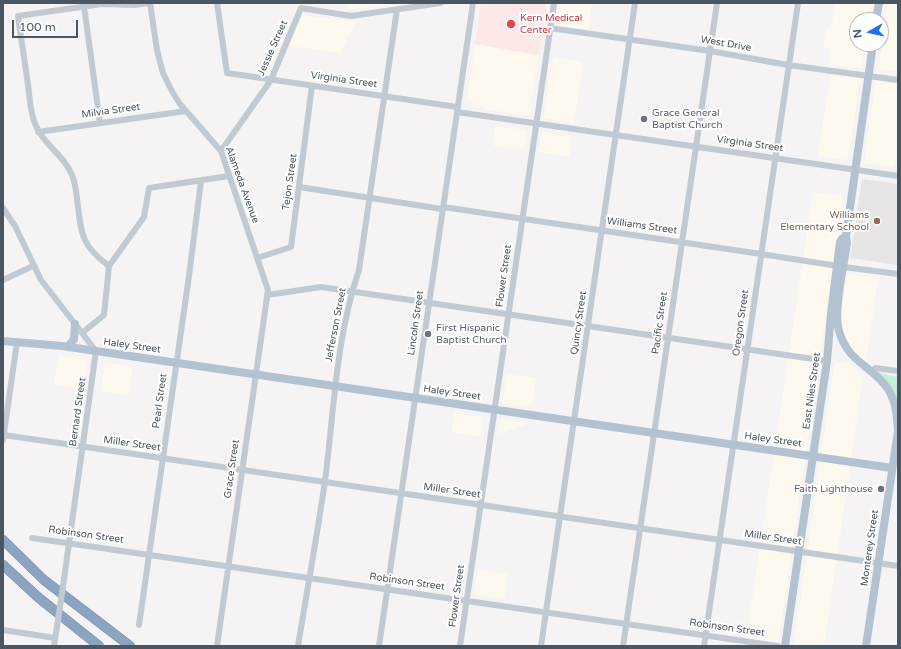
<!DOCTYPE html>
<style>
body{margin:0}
#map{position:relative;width:901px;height:649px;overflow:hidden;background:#f5f3f3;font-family:"Varela Round",sans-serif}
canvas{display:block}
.frame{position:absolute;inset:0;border:4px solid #4a5661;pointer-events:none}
.north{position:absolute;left:849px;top:12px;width:40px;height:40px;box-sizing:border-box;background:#fff;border:1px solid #b7bbc0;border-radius:50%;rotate:262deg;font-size:11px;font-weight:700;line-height:16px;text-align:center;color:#4a5661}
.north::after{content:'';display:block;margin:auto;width:14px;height:18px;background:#1a73e8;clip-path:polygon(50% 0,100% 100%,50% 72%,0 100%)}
.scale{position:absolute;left:12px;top:20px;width:66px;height:18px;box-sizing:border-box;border:2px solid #4a5661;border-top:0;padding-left:5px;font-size:12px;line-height:14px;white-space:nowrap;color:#4a5661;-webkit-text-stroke:3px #fff;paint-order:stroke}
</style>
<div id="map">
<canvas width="901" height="649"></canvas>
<div class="frame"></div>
<div class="north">N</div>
<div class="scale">100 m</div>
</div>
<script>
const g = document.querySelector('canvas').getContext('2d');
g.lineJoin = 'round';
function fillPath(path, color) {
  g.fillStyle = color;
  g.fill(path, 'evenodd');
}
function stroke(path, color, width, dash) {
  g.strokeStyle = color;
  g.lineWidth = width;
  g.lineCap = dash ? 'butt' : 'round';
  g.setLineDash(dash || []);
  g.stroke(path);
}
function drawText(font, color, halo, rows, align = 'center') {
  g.font = font + ' "Varela Round",sans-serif';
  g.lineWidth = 4;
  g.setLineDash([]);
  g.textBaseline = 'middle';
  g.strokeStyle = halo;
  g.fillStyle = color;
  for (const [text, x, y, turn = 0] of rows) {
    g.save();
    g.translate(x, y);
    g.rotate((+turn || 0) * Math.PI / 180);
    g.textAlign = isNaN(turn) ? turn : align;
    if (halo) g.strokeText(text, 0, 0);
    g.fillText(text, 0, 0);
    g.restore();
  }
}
fillPath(new Path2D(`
 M347,3H415L348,9Z
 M560,3H592L588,32L558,27L557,24Z
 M835,3H872L869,20H857V44H866L862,69L828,64L830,48L823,47L826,28L831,29Z
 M888,3H898V72L878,69Z
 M302,15L350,21L356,20L341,53L289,46Z
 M475,44L539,55L529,115L487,110L467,100Z
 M553,57L583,62L574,123L543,118Z
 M830,75L860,79L848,160L818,156Z
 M876,81L898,84V144L894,167L864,163Z
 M495,126L527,130L524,150L493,145Z
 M542,132L572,137L569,157L539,152Z
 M813,192L843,196L778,646H745Z
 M848,274L878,279L866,362L855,355L844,334L841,324V311Z
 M58,355L85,360L86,363L84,389L54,384Z
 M838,362L850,364L863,376L824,646H794L834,366L836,363Z
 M108,363L133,367L129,395L101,391L104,366L106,364Z
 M507,374L536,378L532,407L502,403Z
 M454,413L484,417L481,437L451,432Z
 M500,419L510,421L530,423L498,434Z
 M478,569L508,574L504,599L474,594Z`), '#fdf9ef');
fillPath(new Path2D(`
 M862,179L898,184V265L850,258Z`), '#e6e4e5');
fillPath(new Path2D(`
 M481,3H547L539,55L475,44Z`), '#fce8e6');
fillPath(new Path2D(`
 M877,372L898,377V401L888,382Z`), '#c3f1d5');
const highway = new Path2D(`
 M3,540L44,580L130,646
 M3,565L39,598L99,646`);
stroke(highway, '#7690ad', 10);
stroke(new Path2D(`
 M150,3L157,50L163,73L173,93L180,104L221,151L268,290L217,646
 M217,3L227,73L457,107
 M84,6L100,123
 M550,28L710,51L788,65L898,80
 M457,112L898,176
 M38,132L186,111
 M221,151L271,80L301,8L351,16L441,3
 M299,187L442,209
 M443,207L761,254L838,266
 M3,208L15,226L41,280L96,351L64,579
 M257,258L291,247L312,86
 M109,266C80,245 81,232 77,198C76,190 75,182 72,175C64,155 44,145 36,126C30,114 30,99 28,85C25,62 21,39 18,16L102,4L135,5L147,3
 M844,267L898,274
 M3,280L33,266
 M267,295L321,287L827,361
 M82,333L104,315L109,266L144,217L149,188L229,176
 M875,368L898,371
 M4,435L898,566
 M3,440L17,342
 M32,538L778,646
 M139,625L189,276L201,181
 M3,630L55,638
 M54,646L57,627
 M298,646C307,591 317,536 325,481C334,411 336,337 359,270L397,9
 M379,646L473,3
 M460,646L554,3
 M541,646L635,3
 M623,646L717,3
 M704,646L798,3`), '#c1cad2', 6);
stroke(new Path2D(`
 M876,20L879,3
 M3,341L62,346L892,468
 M68,347L74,339L75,324
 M785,646L827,361L831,314L840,242L842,239L846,236
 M866,646L898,431C897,416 896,402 888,389C872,365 848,363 839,331C833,311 844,265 847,243L846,236L873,44`), '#b3c2d1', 8);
stroke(highway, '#8ba5c1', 9);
stroke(new Path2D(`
 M57,627L64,579`), '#c1cad2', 6);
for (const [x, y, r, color] of [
 [511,24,5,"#e0444e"],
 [644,119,4,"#6b7280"],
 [877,221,4,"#8d6e63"],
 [428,334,4,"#6b7280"],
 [881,489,4,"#6b7280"]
]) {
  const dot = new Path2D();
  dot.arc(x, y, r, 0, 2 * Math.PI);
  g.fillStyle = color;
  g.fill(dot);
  stroke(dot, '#fff', 1.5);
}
drawText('10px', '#be3a42', '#fff', [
 ["Kern Medical",520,18],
 ["Center",520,30]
], 'left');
drawText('10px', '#4a5661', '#fff', [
 ["West Drive",726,44,10],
 ["Jessie Street",273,48,-66],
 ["Virginia Street",344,80,8],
 ["Milvia Street",111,111,-8],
 ["Virginia Street",750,144,8],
 ["Tejon Street",290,182,-82],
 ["Alameda Avenue",242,185,70],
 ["Williams Street",642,226,8],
 ["Flower Street",504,276,-82],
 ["Lincoln Street",416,323,-82],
 ["Quincy Street",579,323,-82],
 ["Pacific Street",660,323,-82],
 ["Oregon Street",741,323,-82],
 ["Jefferson Street",336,325,-79],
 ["Haley Street",132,346,8],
 ["East Niles Street",812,391,-82],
 ["Haley Street",452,393,8],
 ["Pearl Street",160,401,-82],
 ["Bernard Street",78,412,-82],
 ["Haley Street",773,440,8],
 ["Miller Street",132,444,8],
 ["Grace Street",232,469,-82],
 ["Miller Street",452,491,8],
 ["Robinson Street",86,535,8],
 ["Miller Street",773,538,8],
 ["Monterey Street",870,548,-82],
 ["Robinson Street",407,582,8],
 ["Flower Street",457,596,-82],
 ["Robinson Street",727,628,8]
]);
drawText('10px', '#5b616d', '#fff', [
 ["Grace General",652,113],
 ["Baptist Church",652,125],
 ["First Hispanic",436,328],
 ["Baptist Church",436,340],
 ["Faith Lighthouse",873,489,"right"]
], 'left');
drawText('10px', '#785e54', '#fff', [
 ["Williams",869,215],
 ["Elementary School",869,227]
], 'right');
</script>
